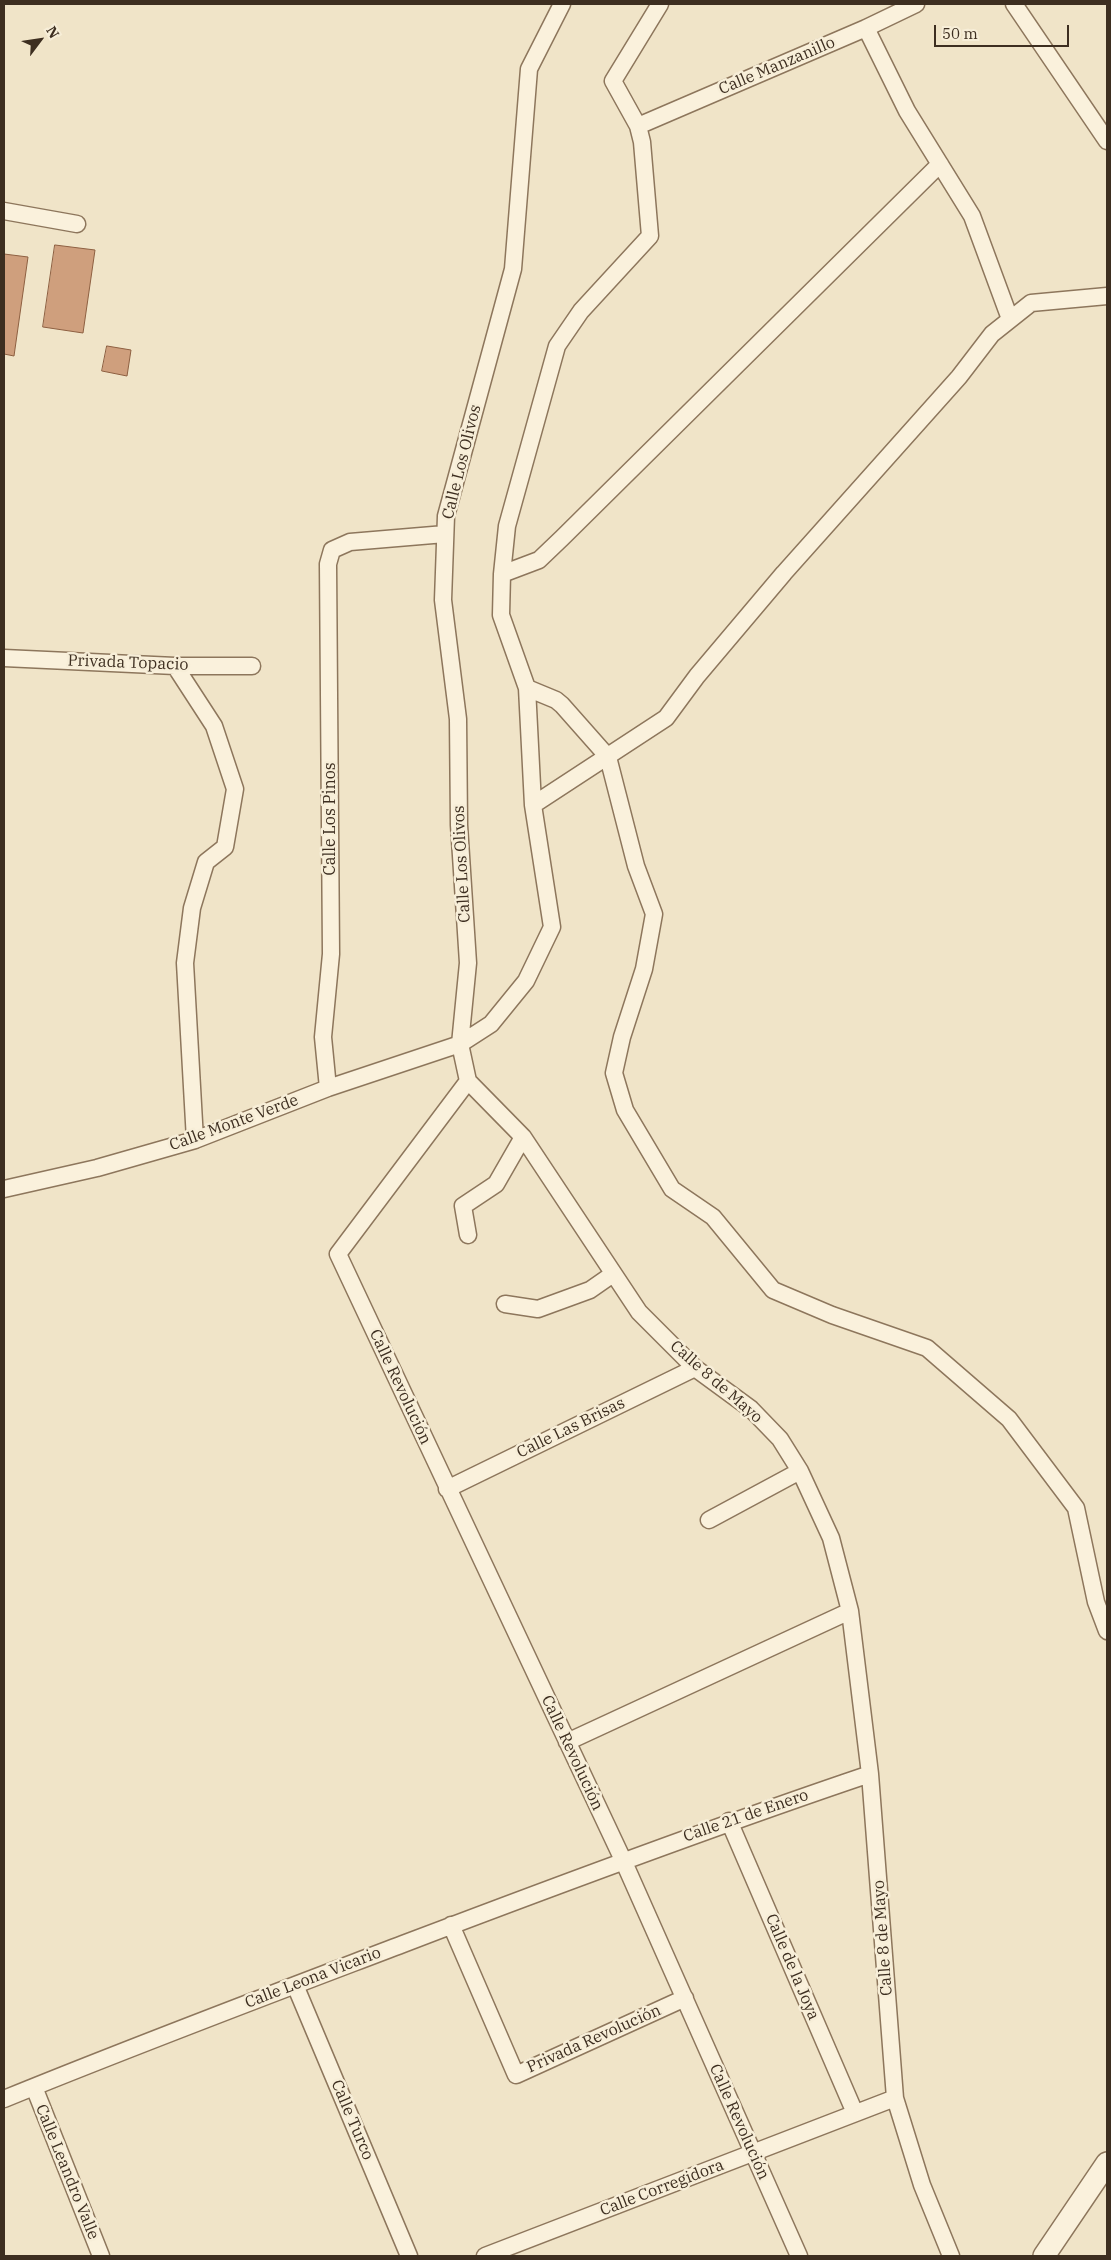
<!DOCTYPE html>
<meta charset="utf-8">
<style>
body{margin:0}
#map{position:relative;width:1111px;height:2260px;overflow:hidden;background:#f0e4c8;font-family:"IBM Plex Serif",serif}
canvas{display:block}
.frame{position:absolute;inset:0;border:5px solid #3d2e20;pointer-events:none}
.north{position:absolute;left:15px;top:15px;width:50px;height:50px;-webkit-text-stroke:4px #f7eed8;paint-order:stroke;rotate:59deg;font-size:14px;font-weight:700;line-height:20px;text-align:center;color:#3d2e20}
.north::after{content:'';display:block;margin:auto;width:18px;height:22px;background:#3d2e20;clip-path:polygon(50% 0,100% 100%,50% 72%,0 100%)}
.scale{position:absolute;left:934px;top:25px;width:135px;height:22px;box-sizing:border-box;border:2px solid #3d2e20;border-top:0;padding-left:6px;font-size:15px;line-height:18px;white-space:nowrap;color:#3d2e20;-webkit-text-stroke:4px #f7eed8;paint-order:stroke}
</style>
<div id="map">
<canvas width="1111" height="2260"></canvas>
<div class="frame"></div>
<div class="north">N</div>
<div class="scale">50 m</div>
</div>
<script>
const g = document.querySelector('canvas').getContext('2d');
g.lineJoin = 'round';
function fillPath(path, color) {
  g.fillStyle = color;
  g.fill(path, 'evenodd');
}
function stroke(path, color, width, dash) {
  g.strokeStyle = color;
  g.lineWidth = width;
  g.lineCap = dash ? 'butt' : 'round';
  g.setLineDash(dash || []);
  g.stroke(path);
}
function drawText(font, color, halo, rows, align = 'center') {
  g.font = font + ' "IBM Plex Serif",serif';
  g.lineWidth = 5;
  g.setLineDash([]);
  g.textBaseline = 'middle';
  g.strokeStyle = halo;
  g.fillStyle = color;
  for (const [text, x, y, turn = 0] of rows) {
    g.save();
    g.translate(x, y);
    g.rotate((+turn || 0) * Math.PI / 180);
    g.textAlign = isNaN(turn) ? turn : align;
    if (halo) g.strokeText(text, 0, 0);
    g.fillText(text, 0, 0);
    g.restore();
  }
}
const building = new Path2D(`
 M55,245L95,250L83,333L43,327Z
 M4,254L28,257L14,356L4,354Z
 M107,346L131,350L127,376L102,371Z`);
fillPath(building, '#cf9f7d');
stroke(building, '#8d5f41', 1);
const minor = new Path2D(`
 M1014,4L1107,141
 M866,28L907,111L972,216L1010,319
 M638,126L866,28L916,4
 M4,211L77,224
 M502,574L539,560L562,538L940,164
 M4,658L175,666H252
 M175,666L214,726L235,789L225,847L206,862L192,908L185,963L195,1140
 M527,688L556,700L562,705L608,757L636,866L654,914L644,969L622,1037L614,1073L625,1110L672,1189L713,1217L773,1290L832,1315L927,1348L1009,1419L1076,1508L1096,1602L1107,1631
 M533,805L666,718L697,676L784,573L959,377L992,334L1031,303L1107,296
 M468,1081L523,1137L639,1312L695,1368L751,1409L780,1439L800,1471L831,1538L850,1611L870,1774L895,2098L922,2185L951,2256
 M468,1081L338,1254L623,1860L799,2256
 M468,1081L460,1044L468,963L459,825L458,719L443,600L446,516L513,269L529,69L562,4
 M328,1088L323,1037L331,954L328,564L332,550L350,542L445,534
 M4,1189L97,1168L195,1140L328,1088L460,1044L491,1024L526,981L552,927L533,805L527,688L501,615L502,574L507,526L557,346L581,311L650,236L642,142L638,126L613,81L660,4
 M468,1235L463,1206L496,1184L523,1137
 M505,1304L538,1309L590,1290L613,1274
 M447,1489L695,1368
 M709,1520L800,1471
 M567,1742L850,1611
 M729,1821L855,2113
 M451,1925L516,2075L685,1998
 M295,1985L409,2256
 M34,2087L101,2256
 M4,2099C136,2045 269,1995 403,1944C558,1885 713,1827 870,1774
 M485,2256L895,2098`);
const tertiary = new Path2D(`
 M1044,2256L1107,2163`);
stroke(minor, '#8d765c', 19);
stroke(tertiary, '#8d765c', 24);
stroke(minor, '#faf1dc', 16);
stroke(tertiary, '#faf1dc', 21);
drawText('16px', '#3d2e20', '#f7eed8', [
 ["Calle Manzanillo",777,66,-23],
 ["Calle Los Olivos",462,462,-76],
 ["Privada Topacio",128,663,2],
 ["Calle Los Pinos",330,819,-90],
 ["Calle Los Olivos",462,864,-93],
 ["Calle Monte Verde",234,1123,-20],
 ["Calle 8 de Mayo",716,1382,41],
 ["Calle Revolución",400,1387,65],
 ["Calle Las Brisas",571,1428,-26],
 ["Calle Revolución",572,1753,65],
 ["Calle 21 de Enero",746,1816,-19],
 ["Calle 8 de Mayo",883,1938,-94],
 ["Calle de la Joya",792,1967,67],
 ["Calle Leona Vicario",313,1978,-21],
 ["Privada Revolución",594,2039,-24],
 ["Calle Turco",352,2120,67],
 ["Calle Revolución",739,2122,66],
 ["Calle Leandro Valle",67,2172,68],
 ["Calle Corregidora",662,2188,-21]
]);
</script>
